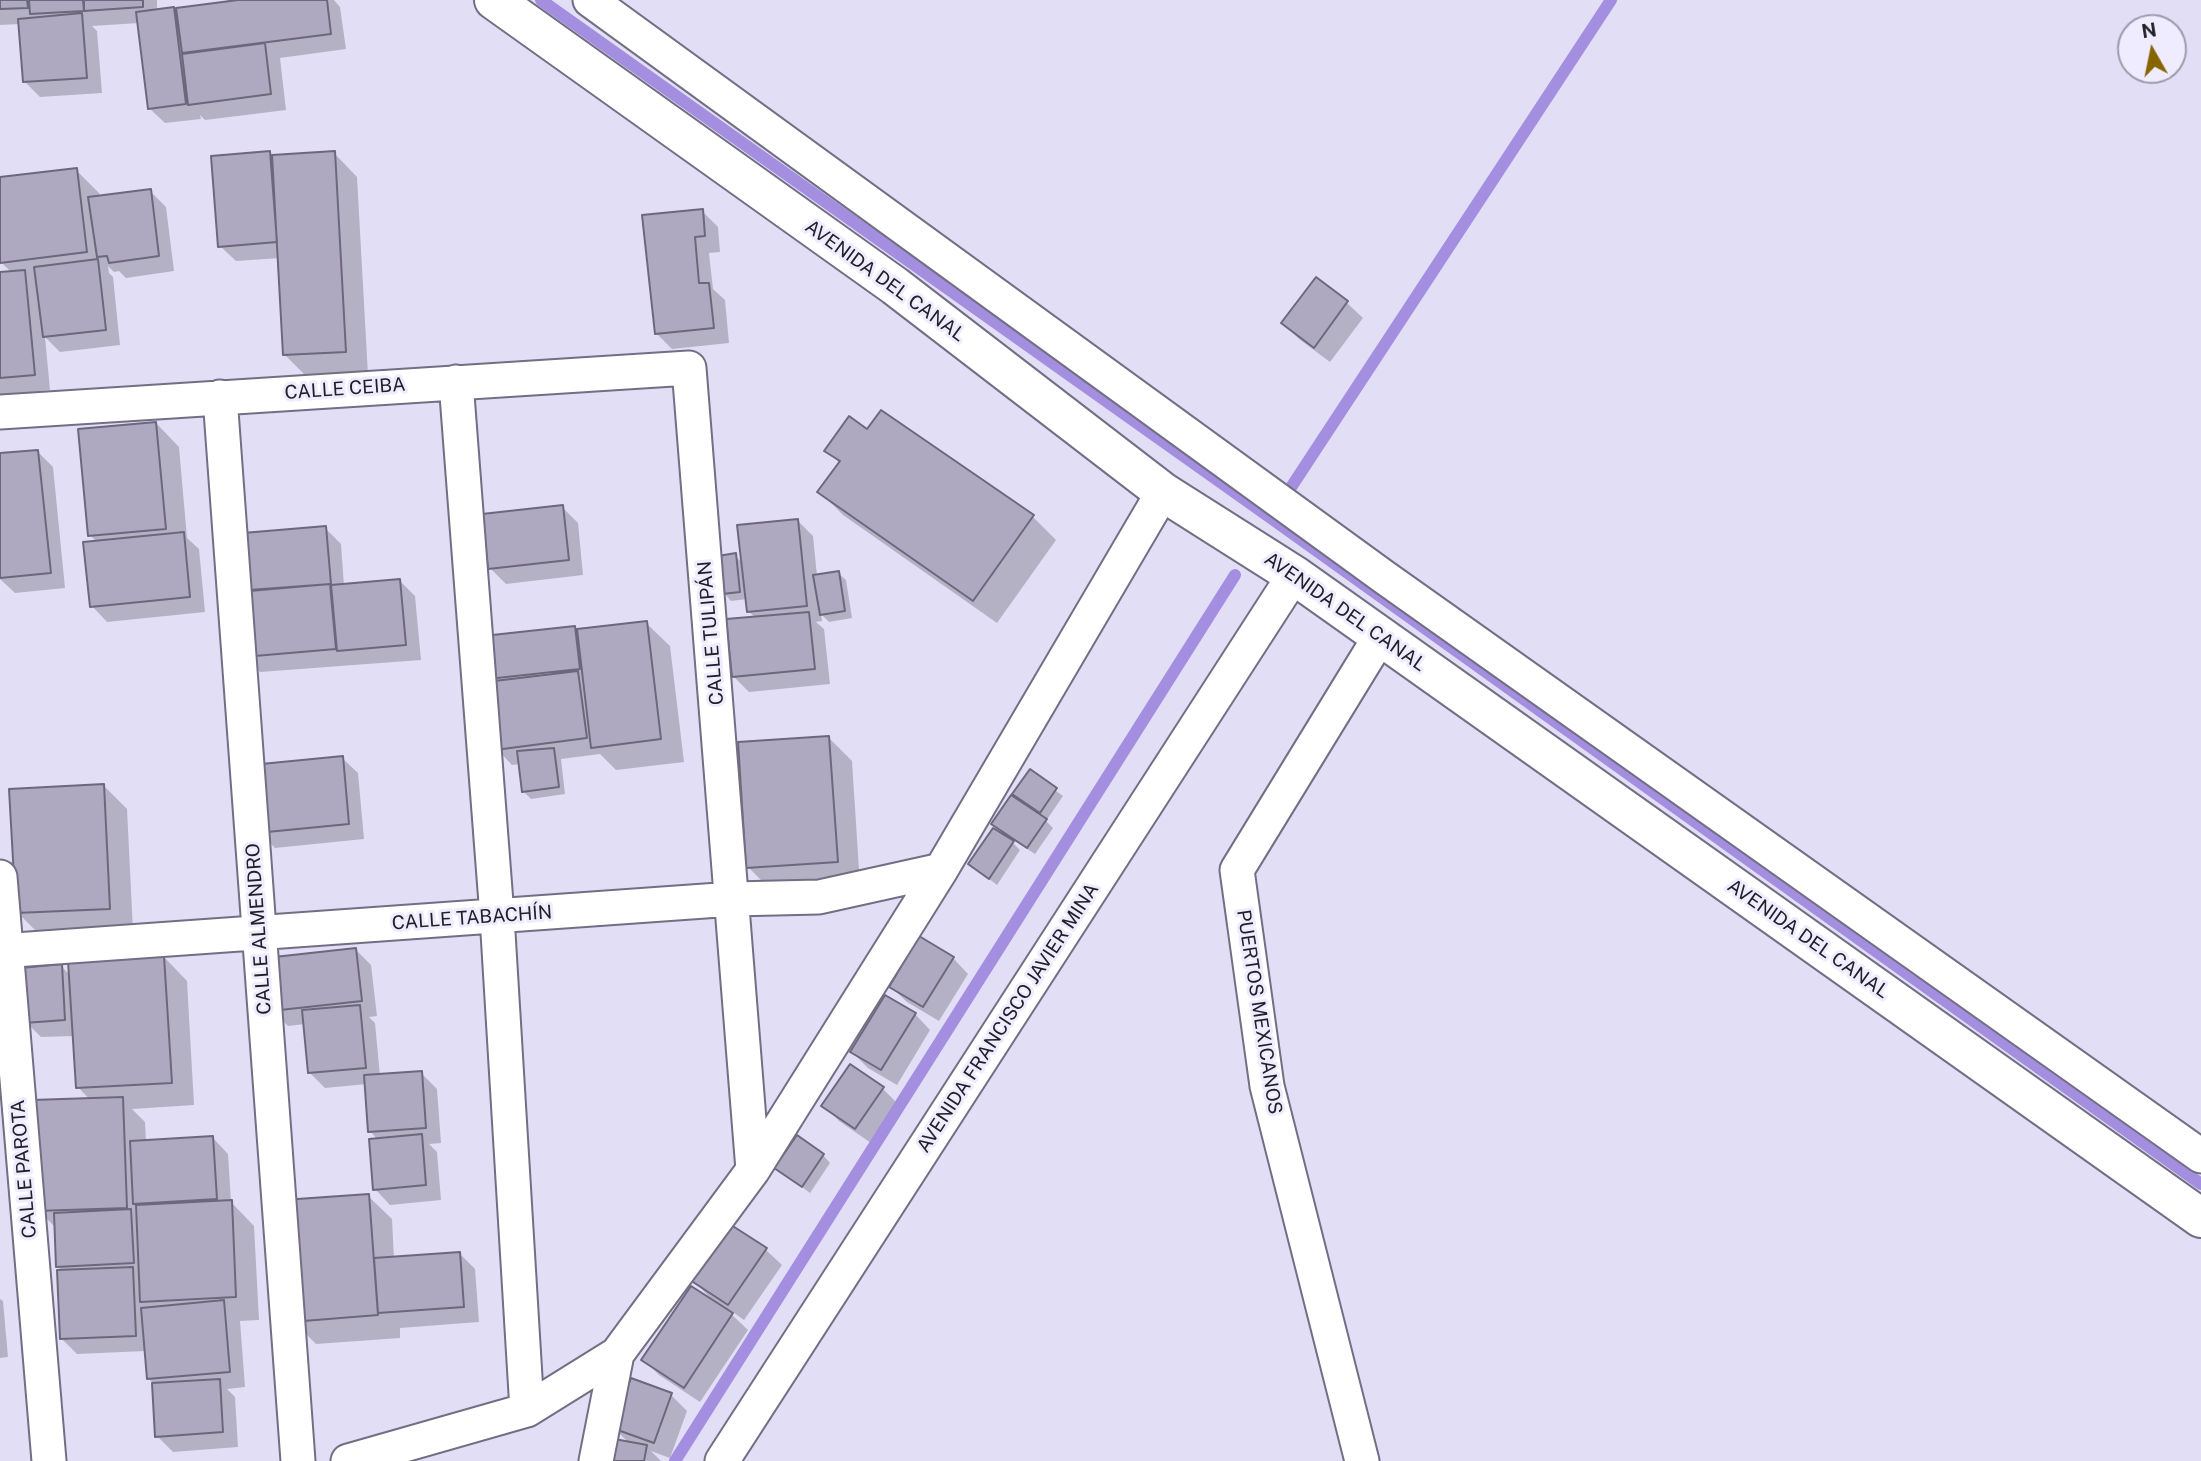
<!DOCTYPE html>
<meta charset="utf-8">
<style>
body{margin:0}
#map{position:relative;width:2201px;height:1461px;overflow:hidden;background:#e2def6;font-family:"Public Sans",sans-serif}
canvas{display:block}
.north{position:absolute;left:2117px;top:14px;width:70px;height:70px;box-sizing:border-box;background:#efecff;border:2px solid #9d9aa9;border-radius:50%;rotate:351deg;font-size:19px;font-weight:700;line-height:28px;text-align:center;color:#212028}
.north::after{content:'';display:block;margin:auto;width:24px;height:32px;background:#866400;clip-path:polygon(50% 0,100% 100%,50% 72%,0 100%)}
</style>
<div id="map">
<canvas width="2201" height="1461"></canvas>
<div class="north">N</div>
</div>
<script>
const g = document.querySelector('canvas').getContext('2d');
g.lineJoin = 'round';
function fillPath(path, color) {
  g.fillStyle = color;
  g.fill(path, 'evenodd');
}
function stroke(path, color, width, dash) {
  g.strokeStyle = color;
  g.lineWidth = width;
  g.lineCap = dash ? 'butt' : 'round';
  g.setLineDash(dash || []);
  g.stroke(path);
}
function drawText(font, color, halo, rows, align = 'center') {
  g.font = font + ' "Public Sans",sans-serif';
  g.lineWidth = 6;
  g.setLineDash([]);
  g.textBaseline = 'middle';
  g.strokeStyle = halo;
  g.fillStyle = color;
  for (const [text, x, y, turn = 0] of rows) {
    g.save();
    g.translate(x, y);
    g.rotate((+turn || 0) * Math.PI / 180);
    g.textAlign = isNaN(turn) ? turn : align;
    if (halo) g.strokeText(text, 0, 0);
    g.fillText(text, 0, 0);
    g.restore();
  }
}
fillPath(new Path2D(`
 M0,0H157V11L173,9L179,15L227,3V0H334L340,7L346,49L280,58L286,110L205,120L200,115L201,119L165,123L149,108L139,23L92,26L97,31L102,93L40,97L25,82L20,24L0,25Z
 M269,153L273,157L334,153L357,177L368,375L308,378L285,355L280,258L236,261L220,246Z
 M76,170L99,193L100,198L150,191L166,207L174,271L126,278L119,271L114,272L108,266L109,273L113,277L120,345L60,352L45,337L50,390L0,395V274L12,273L1,262L0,179Z
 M702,211L718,227L720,252L709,253L713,289L725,300L729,343L672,349L656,333Z
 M1316,280L1347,303L1363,318L1330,362L1299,339L1283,323Z
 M156,423L179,447L187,538L199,549L205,612L107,622L92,606L97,542L90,535Z
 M868,431L1032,516L1056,540L997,623L843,515L820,492L840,464L827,450Z
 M38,452L53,467L65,588L15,593L0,579V455Z
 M562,507L578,523L583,575L506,584L490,568Z
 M797,520L813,536L817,576L838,573L846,580L852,618L829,622L821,614L822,621L816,622L824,629L830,684L749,692L733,676L756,618L748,611L747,599L731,601L724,593L735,555L743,564Z
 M325,528L341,544L344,586L400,581L415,596L421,660L260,672L245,656L233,535Z
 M646,623L670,646L684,762L616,770L600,754L561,759L565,794L531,799L523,791L520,764L512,765L497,749L489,678L575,628L578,631Z
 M829,738L852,761L860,885L772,891L748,867Z
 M342,758L358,773L364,839L275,848L259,832Z
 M1030,772L1063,796L1046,821L1053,828L1035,854L1010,838L1009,839L1020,850L997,885L970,864L1006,836L993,824Z
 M104,786L127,809L133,931L41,936L18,913Z
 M355,949L371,965L377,1016L369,1017L375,1023L380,1076L421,1073L437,1089L441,1143L429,1144L437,1152L441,1200L390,1205L375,1189L378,1140L370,1131L367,1084L325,1088L309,1072L305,1024L288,1026L272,1010Z
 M164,957L187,981L194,1105L132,1109L145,1122L146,1142L213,1138L228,1154L231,1202L254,1226L259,1320L240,1321L245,1387L227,1389L235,1397L238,1447L173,1452L157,1436L154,1384L148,1378L146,1351L77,1354L62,1339L63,1272L57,1266L56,1228L38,1210L90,1100L78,1087L74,1036L41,1037L26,1022L61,966L71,976Z
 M953,958L968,974L939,1021L907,1002L891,987Z
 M915,1014L930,1030L897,1085L868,1068L852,1052Z
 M882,1088L898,1104L871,1143L839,1121L823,1105Z
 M823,1155L830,1163L810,1193L777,1168Z
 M368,1196L392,1219L394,1259L459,1253L475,1269L479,1322L400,1328V1338L316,1344L293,1321Z
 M729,1225L766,1250L782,1265L744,1320L730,1310L729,1312L748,1330L700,1402L659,1375L644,1360L712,1300L692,1279Z
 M0,1299L3,1301L8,1357L0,1358Z
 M671,1395L687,1411L670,1458L651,1451L661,1461H606L630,1444L614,1428Z`), '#0003');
stroke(new Path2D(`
 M541,0L1271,518L2201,1184
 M1284,498L1611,0
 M675,1461L1235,575`), '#a38ee0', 12);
const building = new Path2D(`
 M0,0H27L28,8L0,9Z
 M29,0H83L84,11L30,14Z
 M84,0H143V7L84,11Z
 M238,0H327L331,34L182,53L176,8Z
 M174,7L186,104L148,109L136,12Z
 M82,13L87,78L23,82L18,19Z
 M265,43L271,94L188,105L182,54Z
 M270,151L277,242L218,247L211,156Z
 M335,151L346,352L283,355L272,155Z
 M77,168L87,252L0,263V177Z
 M151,189L159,256L109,263L107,256L97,257L88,197Z
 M703,209L705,236L695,237L699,283H709L714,328L655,334L642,215Z
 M98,259L106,330L43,337L34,267Z
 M25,270L35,375L0,378V272Z
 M1316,277L1348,301L1314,348L1281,323Z
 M881,410L1034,515L973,601L817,492L840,461L824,451L849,416L867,429Z
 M156,422L166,529L88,536L78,429Z
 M38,450L51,573L0,578V453Z
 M563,505L569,560L488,569L482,514Z
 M798,519L807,606L747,612L737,525Z
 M326,526L331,584L235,591L231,534Z
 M184,532L190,597L90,607L83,542Z
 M736,553L740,592L722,594L718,556Z
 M839,571L845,611L820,615L813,575Z
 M400,579L406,645L337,651L331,585Z
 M330,584L336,649L243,657L238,592Z
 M809,612L815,669L732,677L726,619Z
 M647,621L661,739L591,748L577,629Z
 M575,626L580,669L488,679L483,636Z
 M578,671L587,738L495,750L486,682Z
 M829,736L838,862L746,868L738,742Z
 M554,748L559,787L522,792L517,751Z
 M343,756L349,824L257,833L251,765Z
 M1030,769L1057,788L1040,813L1012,794Z
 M104,784L110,909L16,913L9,789Z
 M1011,795L1047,819L1027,848L991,824Z
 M993,828L1014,841L989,879L968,864Z
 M919,936L954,957L923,1007L889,987Z
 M356,948L362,1001L271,1011L265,958Z
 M164,956L172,1083L76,1088L68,961Z
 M62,964L65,1020L24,1023L21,968Z
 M885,995L916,1013L881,1070L850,1052Z
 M360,1005L366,1068L308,1073L302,1010Z
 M850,1064L884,1087L855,1129L821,1106Z
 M422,1071L426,1128L368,1132L364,1075Z
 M123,1097L127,1208L36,1211L32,1100Z
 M422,1134L426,1185L373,1190L369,1139Z
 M797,1135L824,1154L802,1187L774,1168Z
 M213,1136L217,1199L133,1204L130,1141Z
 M369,1194L378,1315L291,1322L283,1200Z
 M232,1200L236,1297L140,1302L136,1205Z
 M131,1209L134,1263L56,1267L54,1213Z
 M728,1223L767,1248L728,1305L690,1280Z
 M460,1252L464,1307L378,1313L374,1258Z
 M133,1267L136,1336L60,1339L57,1270Z
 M691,1286L733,1313L684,1388L641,1360Z
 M224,1300L230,1372L147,1379L141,1308Z
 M631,1378L672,1393L654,1443L612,1428Z
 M220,1379L223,1432L155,1437L152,1383Z
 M609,1438L647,1445L644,1461H604Z`);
fillPath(building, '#aea9c0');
stroke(building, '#6c687c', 2);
const minor = new Path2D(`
 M590,0L1384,577L2201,1156
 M456,382L497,916L527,1410
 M220,397L298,1461
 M0,412L689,368L753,1170
 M0,877L49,1461
 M0,951L733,899L819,897L941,870
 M348,1461L527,1410L617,1354L753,1170L941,870L1163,492
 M596,1461L617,1354
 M722,1461L1294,575
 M1362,1461L1267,1086L1237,870L1381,635`);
const tertiary = new Path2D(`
 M494,0L895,286L1163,492L1294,575L2201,1218`);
stroke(minor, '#726e83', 37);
stroke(tertiary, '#726e83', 42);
stroke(minor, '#fff', 33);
stroke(tertiary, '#fff', 38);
drawText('19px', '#212028', '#efecff', [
 ["AVENIDA DEL CANAL",885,281,36],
 ["CALLE CEIBA",345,389,-4],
 ["AVENIDA DEL CANAL",1345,612,35],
 ["CALLE TULIPÁN",711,633,-95],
 ["CALLE TABACHÍN",472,918,-4],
 ["CALLE ALMENDRO",259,929,-94],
 ["AVENIDA DEL CANAL",1808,939,35],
 ["PUERTOS MEXICANOS",1259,1012,81],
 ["AVENIDA FRANCISCO JAVIER MINA",1008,1018,-57],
 ["CALLE PAROTA",24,1169,-95]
]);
</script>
